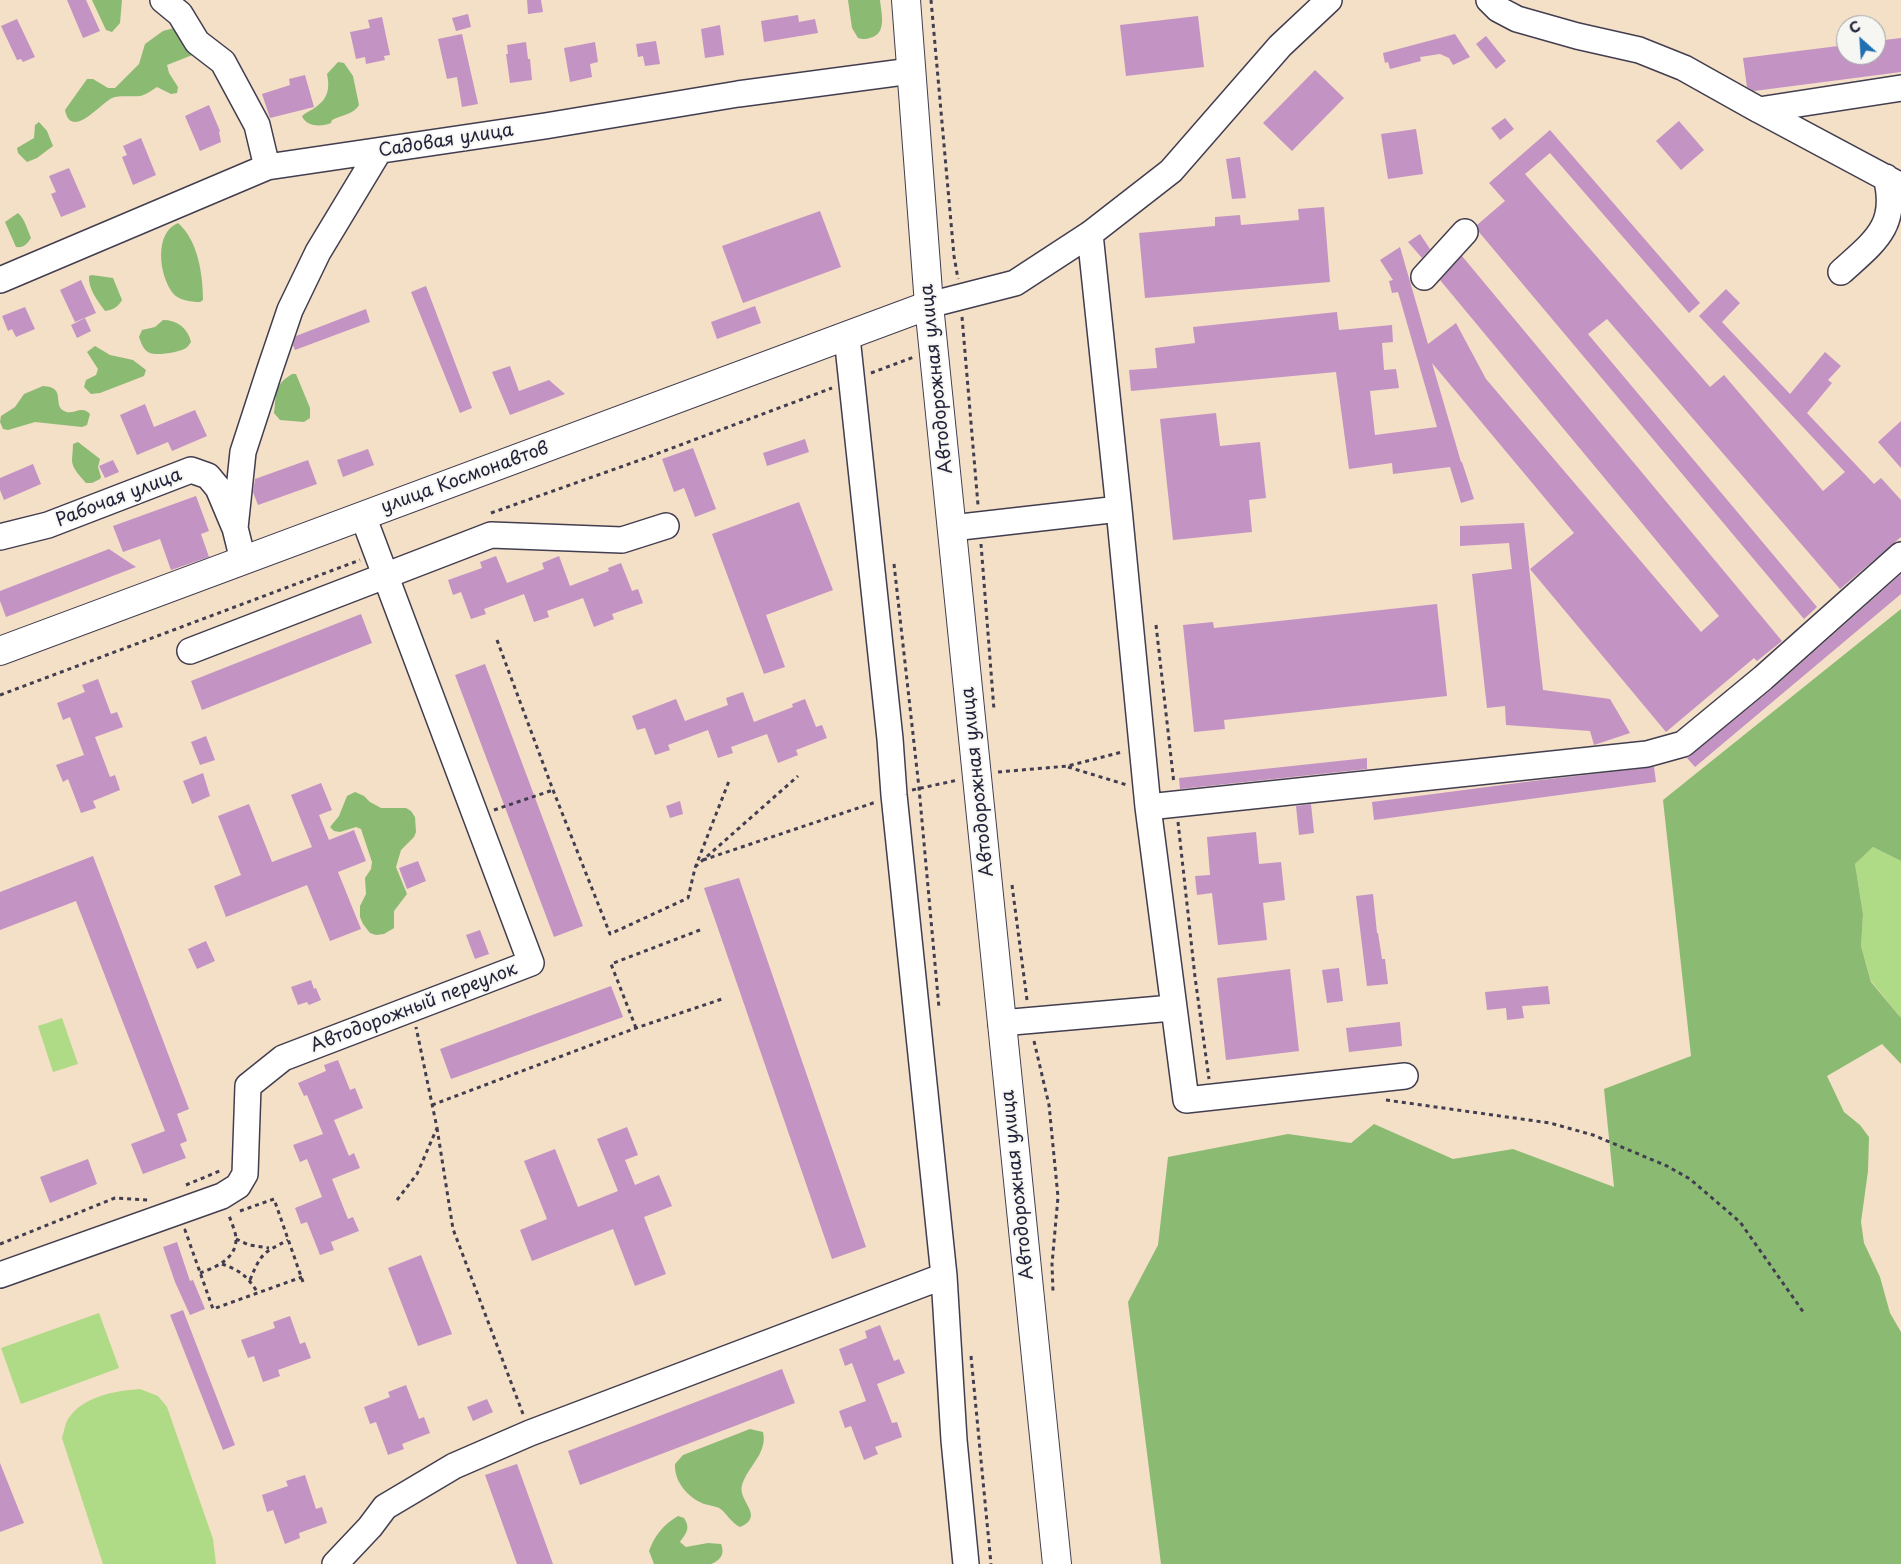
<!DOCTYPE html>
<meta charset="utf-8">
<style>
body{margin:0}
#map{position:relative;width:1901px;height:1564px;overflow:hidden;background:#f4dfc7;font-family:"Playpen Sans",sans-serif}
canvas{display:block}
.north{position:absolute;left:1836px;top:15px;width:50px;height:50px;box-sizing:border-box;background:#f6f6f2;border:1px solid #a1a1a9;border-radius:50%;rotate:334deg;font-size:14px;font-weight:700;line-height:20px;text-align:center;color:#22223b}
.north::after{content:'';display:block;margin:auto;width:18px;height:22px;background:#1f6fb2;clip-path:polygon(50% 0,100% 100%,50% 72%,0 100%)}
</style>
<div id="map">
<canvas width="1901" height="1564"></canvas>
<div class="north">С</div>
</div>
<script>
const g = document.querySelector('canvas').getContext('2d');
g.lineJoin = 'round';
function fillPath(path, color) {
  g.fillStyle = color;
  g.fill(path, 'evenodd');
}
function stroke(path, color, width, dash) {
  g.strokeStyle = color;
  g.lineWidth = width;
  g.lineCap = dash ? 'butt' : 'round';
  g.setLineDash(dash || []);
  g.stroke(path);
}
function drawText(font, color, halo, rows, align = 'center') {
  g.font = font + ' "Playpen Sans",sans-serif';
  g.lineWidth = 4;
  g.setLineDash([]);
  g.textBaseline = 'middle';
  g.strokeStyle = halo;
  g.fillStyle = color;
  for (const [text, x, y, turn = 0] of rows) {
    g.save();
    g.translate(x, y);
    g.rotate((+turn || 0) * Math.PI / 180);
    g.textAlign = isNaN(turn) ? turn : align;
    if (halo) g.strokeText(text, 0, 0);
    g.fillText(text, 0, 0);
    g.restore();
  }
}
fillPath(new Path2D(`
 M1873,847L1901,861V1018L1871,981L1861,946L1863,914L1855,864Z
 M62,1018L78,1064L53,1072L38,1026Z
 M99,1313L119,1368L21,1404L1,1348Z
 M140,1389L158,1396L167,1407L213,1539L216,1564H103L62,1438C64,1432 65,1424 68,1419C83,1396 115,1391 140,1389Z`), '#afda86');
fillPath(new Path2D(`
 M92,0H122L120,23L112,32L106,30Z
 M848,0H880C881,12 887,31 873,37C867,39 864,40 858,38L852,28Z
 M174,28L195,54L167,65L169,73L178,87L177,93L171,94L157,87C152,90 146,95 140,96C131,97 120,95 112,98C99,105 71,140 65,110L87,79H93L108,88H115L139,64L145,44L163,31Z
 M338,62L344,63L353,76L359,105C354,114 342,115 332,120L331,123C322,127 306,127 302,116C306,112 311,111 316,107C328,98 330,89 327,74Z
 M39,122L47,131L53,146L37,158L27,162L18,153L17,148L34,138L35,125Z
 M18,213C25,219 27,229 31,238C27,244 24,248 16,247L5,222Z
 M178,223C198,240 203,275 203,300L200,302C191,302 177,300 172,292C159,274 154,233 178,223Z
 M92,275L113,278L122,300C118,307 113,310 105,311C98,301 88,289 89,276Z
 M163,320C177,320 188,328 191,342C190,343 188,347 186,348C180,352 157,356 150,353C144,351 141,343 139,337L142,330L155,327Z
 M95,346L110,355L133,360L146,370L144,376L100,393L91,394L84,387L86,380L96,375L98,369L87,352Z
 M292,374H296L310,408V418L304,422L280,420L274,413C277,392 273,386 292,374Z
 M43,386C67,387 52,405 64,411C73,416 82,404 90,414L87,425L82,427L35,422L8,430L3,429L0,422L1,416L15,407L24,394Z
 M78,442L100,459L98,467L101,477L100,479L92,483H86C81,477 73,470 72,461C72,456 73,450 73,444Z
 M1901,609V861L1873,847L1855,864L1863,914L1861,946L1871,982L1901,1018V1064L1882,1044L1827,1076L1844,1112L1860,1125L1869,1137L1868,1171L1861,1222L1864,1243L1880,1277L1890,1313L1901,1332V1564H1161L1128,1302L1158,1245L1168,1157L1288,1134L1351,1143L1374,1124L1453,1159L1513,1149L1614,1187L1604,1089L1691,1056L1663,800Z
 M355,792L364,796L370,802L381,808H406L411,811L415,817L416,832L414,837L401,850L396,867L407,894L394,911V928L384,934L376,935L370,933L363,924L360,917V906L366,894L365,878L371,869L372,862L361,829L356,827L340,832L334,831L330,827L339,816L347,796Z
 M750,1429L763,1432C768,1453 748,1466 742,1485C737,1501 766,1516 740,1527C731,1523 727,1513 719,1508C715,1506 708,1505 704,1504C687,1497 674,1481 675,1464L683,1455Z
 M678,1516L684,1518C691,1529 686,1533 680,1542L686,1547L708,1543L721,1544C725,1554 721,1560 711,1564H654L649,1551C655,1535 663,1525 678,1516Z`), '#8bba73');
fillPath(new Path2D(`
 M67,0H86L100,31L83,38Z
 M527,0H541L543,12L528,14Z
 M468,14L471,27L456,31L452,18Z
 M798,15L799,22L815,19L818,33L764,42L761,21Z
 M1198,16L1204,67L1126,76L1120,25Z
 M382,17L390,55L384,56L385,60L366,64L365,57L356,59L350,32L370,28L368,20Z
 M17,19L35,57L23,62L21,59L17,60L1,26Z
 M720,25L724,55L705,58L701,29Z
 M462,34L478,104L462,107L457,77L447,79L438,39Z
 M1455,34L1470,57L1453,65L1449,58L1440,54L1420,57L1421,61L1390,69L1388,62L1385,63L1383,53Z
 M1486,36L1506,61L1496,69L1476,44Z
 M1901,38V72L1754,91L1747,87L1743,58L1846,45V55H1876V41Z
 M656,41L660,64L645,66L643,56L638,57L636,44Z
 M526,42L528,59H530L532,80L510,83L506,54H508L507,45Z
 M595,42L598,62L590,64L592,77L570,82L564,48Z
 M1315,70L1344,98L1292,151L1263,123Z
 M305,75L314,107L270,118L262,94L290,85L289,79Z
 M209,105L220,131L219,132L221,142L200,151L185,116Z
 M1505,118L1514,129L1500,140L1491,128Z
 M1679,121L1704,150L1681,170L1656,141Z
 M1416,129L1423,174L1388,179L1381,134Z
 M1550,130L1700,303L1689,313L1550,153L1525,174L1710,387L1724,375L1823,491L1845,472L1699,316L1726,289L1740,303L1722,322L1790,394L1825,352L1841,366L1828,380L1832,383L1807,413L1874,484L1881,478L1901,500V537L1840,589L1607,319L1588,334L1817,607L1804,619L1479,232L1477,225L1505,201L1489,183Z
 M141,138L156,175L133,185L122,157L127,155L123,146Z
 M1240,157L1246,198L1232,199L1226,159Z
 M69,168L86,207L61,217L51,194L56,192L49,176Z
 M1324,207L1330,282L1145,298L1139,233L1215,226V217L1240,215L1241,225L1299,220L1298,209Z
 M820,211L841,267L743,303L722,246Z
 M1420,234L1430,249L1422,258L1408,242Z
 M1400,247L1428,344L1456,323L1486,379L1701,632L1719,616L1440,280L1462,256L1782,641L1757,661L1754,658L1666,732L1530,569L1574,533L1432,363L1461,462H1462L1474,499L1461,503L1450,467L1393,474L1392,463L1349,469L1336,372L1131,391L1129,370L1157,368L1155,348L1195,343L1193,327L1337,312L1339,330L1392,325L1393,342L1382,343L1384,370L1396,369L1399,388L1370,391L1375,435L1437,427L1398,292L1392,293L1389,281L1393,280L1380,260Z
 M81,280L96,313L75,322L60,290Z
 M426,286L472,408L460,413L411,292Z
 M755,306L761,323L717,339L711,322Z
 M25,307L35,329L16,337L12,329L8,331L2,316Z
 M366,309L370,322L295,350L293,345L296,336Z
 M85,318L91,331L77,338L71,325Z
 M510,366L519,391L549,380L565,394L510,415L492,372Z
 M145,404L154,427L195,410L207,436L172,451L168,442L137,455L120,415Z
 M1216,413L1220,446L1260,442L1266,498L1249,500L1252,532L1173,540L1160,419Z
 M1901,421V468L1878,442Z
 M805,439L809,452L767,466L763,453Z
 M693,448L716,509L695,517L684,488L674,492L662,459Z
 M368,449L374,465L343,477L337,460Z
 M113,460L119,472L105,478L99,466Z
 M308,460L317,484L258,505L253,492L255,479Z
 M33,464L41,484L4,500L0,490V478Z
 M196,496L209,531L201,534L209,557L171,570L160,539L123,552L113,526Z
 M799,502L833,590L766,615L785,667L764,674L712,534Z
 M1524,523L1543,690L1610,699L1630,733L1594,745L1590,731L1506,725L1505,706L1487,708L1472,574L1512,569L1509,543L1460,546V526Z
 M109,549L136,567L6,617L0,601V591Z
 M496,556L507,583L544,569L542,563L559,556L570,586L609,571L608,568L621,563L632,591L638,589L643,603L612,614L614,619L594,627L583,598L547,611L549,617L534,622L524,594L484,609L486,614L471,619L461,592L453,595L448,580L482,568L480,562Z
 M1901,574V594L1695,767L1687,758L1772,689Z
 M1437,604L1447,696L1224,720L1225,729L1194,732L1183,625L1213,622L1214,628Z
 M361,614L372,643L202,710L191,681Z
 M485,664L583,926L554,937L455,675Z
 M98,679L111,714L117,712L123,727L95,737L110,777L115,775L120,790L93,801L96,808L81,813L68,779L63,782L56,765L84,755L70,717L63,720L57,703L85,692L82,685Z
 M743,692L754,722L793,707L792,704L805,699L816,727L822,725L827,738L796,750L798,755L778,763L767,734L731,747L733,753L718,758L708,730L668,745L670,750L655,755L645,728L637,730L632,716L676,699L685,721L728,705L726,698Z
 M206,736L215,760L200,765L191,742Z
 M1367,758V769L1180,789L1179,778Z
 M1654,767L1656,782L1374,820L1372,802L1541,780Z
 M203,773L210,796L192,804L183,781Z
 M321,783L332,810L319,815L329,840L354,830L366,861L338,872L361,929L330,941L307,885L226,917L214,886L241,875L218,816L249,804L272,862L312,847L291,795Z
 M680,801L683,814L670,818L666,806Z
 M1311,804L1314,833L1299,835L1296,806Z
 M1256,832L1259,864L1281,862L1285,900L1263,903L1267,940L1218,945L1212,893L1197,895L1195,876L1210,875L1207,837Z
 M93,856L189,1109L177,1114L187,1141L180,1144L186,1158L143,1174L131,1144L165,1131L76,901L0,930V892Z
 M418,861L426,881L407,889L399,868Z
 M739,878L866,1247L832,1259L704,888Z
 M1373,894L1377,933H1378L1382,959H1385L1388,984L1367,986L1356,896Z
 M480,930L489,954L475,959L466,935Z
 M206,941L215,961L197,969L188,949Z
 M1339,968L1343,1001L1327,1003L1322,970Z
 M1290,969L1299,1051L1226,1060L1217,978Z
 M311,980L314,989L316,988L321,1000L309,1005L307,1002L298,1005L291,987Z
 M611,986L623,1017L451,1079L440,1049Z
 M1548,986L1550,1004L1522,1006L1524,1018L1507,1020L1506,1008L1487,1010L1485,992Z
 M1400,1022L1402,1046L1349,1052L1346,1028Z
 M338,1060L350,1090L355,1088L363,1108L334,1120L349,1156L354,1153L360,1168L332,1179L348,1219L353,1217L359,1231L331,1242L334,1250L320,1255L307,1222L301,1224L295,1208L322,1197L307,1159L300,1162L293,1145L323,1134L307,1095L304,1096L298,1083L326,1071L324,1065Z
 M627,1127L638,1155L625,1160L635,1185L659,1175L672,1206L644,1217L666,1274L635,1286L613,1229L532,1261L520,1230L547,1219L524,1161L555,1149L578,1207L618,1191L597,1139Z
 M88,1159L97,1184L50,1203L40,1177Z
 M177,1242L190,1281L193,1280L205,1309L190,1315L175,1282L163,1247Z
 M421,1255L452,1334L418,1346L388,1268Z
 M183,1310L235,1445L223,1450L170,1315Z
 M290,1316L300,1344L305,1342L311,1358L278,1370L280,1376L263,1382L254,1356L248,1358L241,1340L275,1328L273,1322Z
 M880,1325L894,1361L899,1359L905,1373L877,1384L892,1423L897,1422L902,1437L875,1447L878,1454L864,1460L851,1426L845,1428L839,1411L866,1401L852,1363L845,1366L839,1349L867,1338L865,1331Z
 M782,1369L795,1403L580,1485L568,1451Z
 M406,1385L419,1419L424,1417L430,1433L402,1444L404,1449L388,1455L376,1422L370,1424L364,1407L390,1397L388,1392Z
 M487,1399L493,1412L473,1421L467,1407Z
 M0,1463L24,1523L0,1532Z
 M517,1464L553,1564H517L485,1475Z
 M305,1475L316,1509L322,1507L327,1523L299,1533L300,1538L285,1544L273,1510L267,1512L262,1495L288,1486L286,1481Z`), '#c393c4');
const minor = new Path2D(`
 M163,0L180,14L197,42L223,62L257,125L267,167
 M1489,0L1498,9L1517,19L1577,36L1639,50L1684,68L1759,110L1901,88
 M1759,110L1901,186
 M1090,234L1119,509L1148,807L1186,1100L1405,1076
 M1841,272C1874,242 1899,226 1886,177
 M1424,277L1465,232
 M0,280L267,167L545,126L738,94L911,71
 M929,305L1015,283L1090,234L1171,171L1280,46L1329,0
 M847,337L890,739L894,795L944,1276L954,1440L966,1564
 M952,528L1119,509
 M0,537L48,525L191,470L208,476L218,488L234,526
 M243,560L235,528L243,452L270,369L290,310L318,252L379,151
 M190,651L491,535L622,540L666,526
 M1148,807L1647,754L1683,744L1763,678L1901,555
 M1001,1023L1172,1008
 M0,1275L222,1196L238,1186L245,1174L248,1086L283,1058L531,963L363,516
 M335,1564L370,1527L385,1507L454,1466L530,1433L944,1276`);
const major = new Path2D(`
 M906,0L929,305L1057,1564
 M0,651L929,305`);
stroke(minor, '#423e50', 28);
stroke(major, '#423e50', 30);
stroke(new Path2D(`
 M931,0L954,256L958,279
 M962,317L978,505
 M871,373L914,357
 M491,513L643,459L832,388
 M981,544L994,710
 M894,564L919,788L939,1008
 M1156,625L1174,784
 M497,640L553,790L610,934L688,898L695,868L729,781
 M0,695L360,560
 M1068,767L1127,785
 M998,772L1068,766L1122,752
 M912,790L958,780
 M494,810L553,790
 M1178,822L1195,977L1209,1079
 M703,860L876,802
 M695,867L798,776
 M1012,885L1027,1000
 M636,1028L611,964L700,930
 M1034,1041L1049,1105L1058,1197L1052,1264L1053,1292
 M1386,1100L1550,1123L1593,1135L1667,1166L1690,1179L1740,1222L1804,1313
 M432,1105L636,1028L725,998
 M437,1128L453,1229L523,1414
 M186,1185L222,1170
 M397,1200L417,1174L437,1128L416,1027
 M240,1211L274,1199L303,1282
 M186,1230H185L213,1309L302,1277
 M236,1239L249,1245L269,1248
 M0,1244L115,1198L148,1200
 M222,1264C241,1271 247,1276 258,1293
 M200,1273C216,1267 236,1259 236,1239C236,1232 231,1222 229,1215
 M250,1280C261,1253 263,1253 288,1240
 M971,1356L991,1564`), '#423e50', 3, [4, 4]);
stroke(minor, '#fff', 25);
stroke(major, '#fff', 28);
drawText('18px', '#22223b', '#f6f6f2', [
 ["Садовая улица",446,141,-9],
 ["Автодорожная улица",937,379,-96],
 ["улица Космонавтов",465,478,-20],
 ["Рабочая улица",119,498,-21],
 ["Автодорожная улица",978,782,-96],
 ["Автодорожный переулок",414,1008,-21],
 ["Автодорожная улица",1018,1185,-96]
]);
</script>
